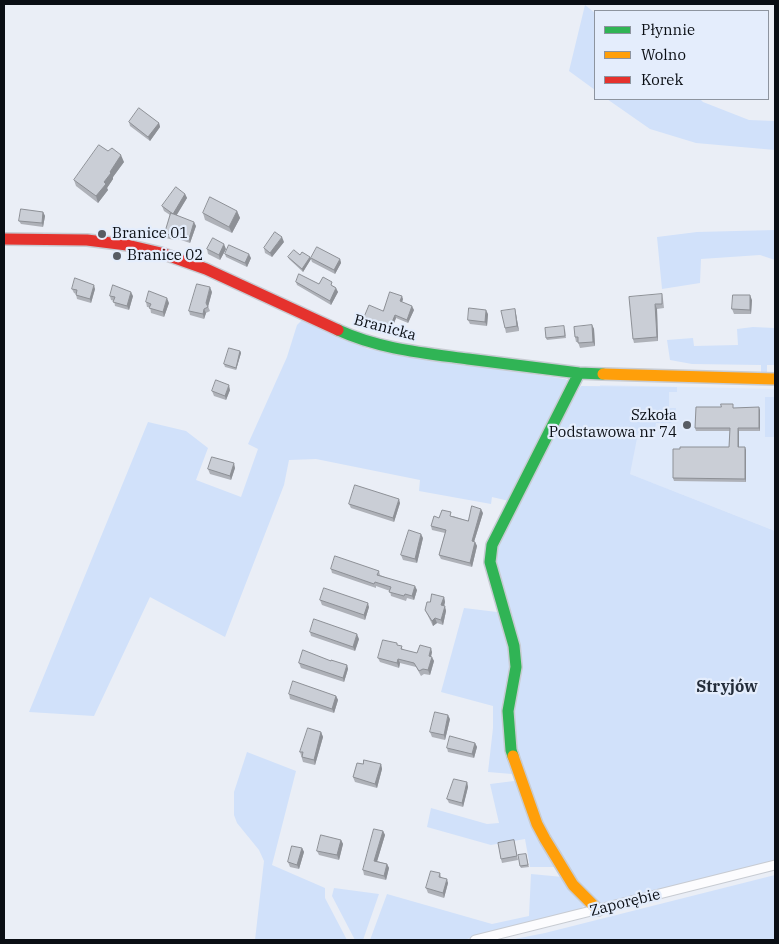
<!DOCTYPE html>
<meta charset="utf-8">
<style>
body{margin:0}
#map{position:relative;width:779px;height:944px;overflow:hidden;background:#eaeef6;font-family:"IBM Plex Serif",serif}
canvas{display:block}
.frame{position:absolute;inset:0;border:5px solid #0a0e14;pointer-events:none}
.legend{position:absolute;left:594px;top:10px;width:175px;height:90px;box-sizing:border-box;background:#e4edfc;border:1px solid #8d949f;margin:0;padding:6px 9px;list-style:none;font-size:15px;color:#0a0e14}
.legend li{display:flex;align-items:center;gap:10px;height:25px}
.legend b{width:25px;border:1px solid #8d949f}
</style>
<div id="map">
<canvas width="779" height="944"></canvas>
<div class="frame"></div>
<ul class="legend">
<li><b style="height:6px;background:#30b455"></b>Płynnie</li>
<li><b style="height:6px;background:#ff9f0a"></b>Wolno</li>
<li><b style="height:6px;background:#e5322d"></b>Korek</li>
</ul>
</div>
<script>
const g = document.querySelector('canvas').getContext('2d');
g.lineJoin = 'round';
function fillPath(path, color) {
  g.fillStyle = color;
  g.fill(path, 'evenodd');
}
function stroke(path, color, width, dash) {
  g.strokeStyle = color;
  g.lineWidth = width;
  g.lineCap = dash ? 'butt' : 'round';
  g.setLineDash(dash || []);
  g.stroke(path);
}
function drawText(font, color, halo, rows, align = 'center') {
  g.font = font + ' "IBM Plex Serif",serif';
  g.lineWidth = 4.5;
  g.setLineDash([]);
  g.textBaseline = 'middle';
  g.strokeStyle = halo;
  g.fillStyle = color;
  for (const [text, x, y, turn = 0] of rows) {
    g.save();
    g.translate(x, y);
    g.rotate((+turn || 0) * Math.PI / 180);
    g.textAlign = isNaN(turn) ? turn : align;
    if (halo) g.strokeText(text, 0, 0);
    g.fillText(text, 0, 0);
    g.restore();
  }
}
fillPath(new Path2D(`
 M600,385L775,389V531L599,462Z`), '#dee9fa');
fillPath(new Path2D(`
 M585,5L595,13V90L569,71Z
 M607,99H700L703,102L749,120L775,121V150L696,143L650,129Z
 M775,230V260L760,255L701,259L700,283L662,289L657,237L697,232Z
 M302,320L368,349L565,379L569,381L509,501L492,497L491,504L419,491L420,480L316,459L289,460L284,485L225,637L150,597L94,716L29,712L148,422L186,431L208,448L196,480L241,497L258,449L248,444L287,357L297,325Z
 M753,327L775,328V365H767V372H761V365L692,364L670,360L667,340L693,338L694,346L738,345L737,329Z
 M581,386L677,387V392H669V408H676L675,418L671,423H656L655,429L638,433L630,474L775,531V861L598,905L587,895L551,848L515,746L511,712L519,667L495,565L500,540L557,426Z
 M765,397H775V437H765Z
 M464,608L497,612L510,645L514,767L512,774L488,772L493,728V706L441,692Z
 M247,752L296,771L272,865L325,888V898L347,940H255L264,861L259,850L237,823L234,815V792Z
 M514,781L517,782L557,867H530L525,839L491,845L427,827L431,808L487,824L499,823L490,784Z
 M531,874L563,877L583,902L584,906L578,911L463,940H370L387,894L492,924L529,916Z
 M775,875V940H510L545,933Z
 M334,888L379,894L363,940H355L332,896Z`), '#d1e1fa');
const street = new Path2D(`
 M475,940L775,865`);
const fast = new Path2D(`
 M338,330C379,349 424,353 468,359C505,364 542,368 579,373L603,374
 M513,756L511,750L508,711L516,667L514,646L490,562L492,545L579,373`);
const slow = new Path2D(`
 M603,374L775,379
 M513,756L537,824L545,839L573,885L598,910`);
const jam = new Path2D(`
 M4,239L87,240L127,245L161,253L206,269L338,330`);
stroke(street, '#c7cbd2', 11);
stroke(fast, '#c7cbd2', 14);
stroke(slow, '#c7cbd2', 14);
stroke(jam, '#c7cbd2', 14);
stroke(street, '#fcfcfe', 9);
stroke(fast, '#30b455', 11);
stroke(slow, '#ff9f0a', 11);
stroke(jam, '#e5322d', 11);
fillPath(new Path2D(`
 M129,122L159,123L160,127L150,141L130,126Z
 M108,151L124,162L113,177V179L107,188L108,190L98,203L76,186L74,180Z
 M185,194L187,198L176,215L196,226L190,243L175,238L174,240L166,238L165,233L170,215L164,211L162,206Z
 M237,211L240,218L232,233L205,220L203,213Z
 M43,212L45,216L43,227L21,224L19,221Z
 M284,242L272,257L265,253L264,248Z
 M207,249H226L220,260L208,254Z
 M225,254L251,258L247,267L226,257Z
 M300,255L311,258L340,259L341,263L335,274L312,262L311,259L303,272L289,259L288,257Z
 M296,282L334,286L338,292L331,305L297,285Z
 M72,289H95L91,303L77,299L76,294L74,293Z
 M212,292L208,306L210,311L206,313L204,319L190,315L189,311Z
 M662,294L663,299L664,308L657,309L658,341L634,343L633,339Z
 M110,296H133L129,310L115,306L114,301L111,300Z
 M403,299L402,302L414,310L408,323L396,318L391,331L365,320L364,317L383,311Z
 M752,300L751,314H734L732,309Z
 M146,302L169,303L164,317L151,313L150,307H147Z
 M515,309L516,314L519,331L506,333L505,328Z
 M488,314L487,326L470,324L468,320Z
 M592,325L594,329L595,346L580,348L578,342H576L575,337Z
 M565,329L566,338L547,340L546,338Z
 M240,351L241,353L236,370L225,367L224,364Z
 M230,390L226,400L214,396L212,391Z
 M735,408L760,410V431H739V447L746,450V482L674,481L673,478L680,449L729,447L730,431H696L695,428Z
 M235,468L231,480L210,474L208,469Z
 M400,503L394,522L351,508L349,504Z
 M483,513L474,542H475L477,546L472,567L441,559L439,555L445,533L432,530L431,526L439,518L453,516L468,521Z
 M423,538L417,563L403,560L401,555Z
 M331,569L379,571L380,575L417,590L414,600L407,598L406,601L391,596L390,591L376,586V588L332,573Z
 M444,597L445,602L444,606L446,611L443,625L437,623L433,626L425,610L430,602Z
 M320,600L369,607L365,620L322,605Z
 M310,632L359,639L355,651L311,636Z
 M398,645L404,650L417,653L432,652L431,657L434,661L430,675L424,674L421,676L416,667L400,663L399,668L380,662L378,658Z
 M331,661L347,665L348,669L344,682L301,668L299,663Z
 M289,694L336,696L338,700L334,713L290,699Z
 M450,719L445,740L432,737L430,732Z
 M321,732L323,737L315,765L303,762L300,752Z
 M475,743L477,747L474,758L448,752L447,748Z
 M363,764H381L382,769L377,788L355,782L353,777Z
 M467,782L468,787L463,807L449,803L447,799Z
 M383,831L385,835L377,861L387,864L389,868L386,880L364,875L363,870Z
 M341,840L343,844L339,860L319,855L317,851Z
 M514,840L518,860L502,863L501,859Z
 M302,848L304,852L299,869L290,867L288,862Z
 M526,854L529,867L521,868L520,866Z
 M440,873L441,877L448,883L444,898L428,893L426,888Z`), '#aeb1b8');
fillPath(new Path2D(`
 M159,123L160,127L150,141L148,137Z
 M121,155L124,162L113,177V179L107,188L108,190L98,203L96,196L110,172Z
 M185,194L187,198L175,218L173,214Z
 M237,211L240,218L232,233L229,227Z
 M43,212L45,216L43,227L42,223Z
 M194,222L196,226L190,243L189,239Z
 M282,237L284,242L272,257L270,253Z
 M224,244L226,249L220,260L219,255Z
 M249,254L251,258L247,267L245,263Z
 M310,257L311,259L303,272L302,269Z
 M340,259L341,263L335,274L334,270Z
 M94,285L95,289L91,303L90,299Z
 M210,287L212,292L208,307L206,303Z
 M336,288L338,292L331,305L330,301Z
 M131,292L133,296L129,310L127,306Z
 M750,295L752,300L751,314L750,310Z
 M402,296L403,299L401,305L400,301Z
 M167,298L169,303L164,317L163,312Z
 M655,304L657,309L658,341L657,337Z
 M412,306L414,310L408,323L407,320Z
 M204,309L206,313L204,319L203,314Z
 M515,309L516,314L519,331L517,326Z
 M486,310L488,314L487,326L485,322Z
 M395,315L396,318L391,331L390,327Z
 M592,325L594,329L595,346L593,342Z
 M240,351L241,353L236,370V368Z
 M229,385L230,390L226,400L225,396Z
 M759,407L760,410V431L759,428Z
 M738,428L739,431V450L738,447Z
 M745,447L746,450V482L745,479Z
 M234,463L235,468L231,480L230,476Z
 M399,499L400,503L394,522L393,518Z
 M481,509L483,513L473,545L472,541Z
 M421,534L423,538L417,563L415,559Z
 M475,542L477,546L472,567L470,563Z
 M415,586L417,590L414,600L412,596Z
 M444,597L445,602L443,610L441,605Z
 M368,603L369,607L365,620L364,615Z
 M445,606L446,611L443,625L441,620Z
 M435,618L437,623L433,626L432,621Z
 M357,634L359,639L355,651L353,647Z
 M431,648L432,652L430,660L429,656Z
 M432,657L434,661L430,675L428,670Z
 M398,659L400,663L399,668L397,663Z
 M347,665L348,669L344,682L343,678Z
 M336,696L338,700L334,713L332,709Z
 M448,715L450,719L445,740L444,735Z
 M321,732L323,737L315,765L314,760Z
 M475,743L477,747L474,758L472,754Z
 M381,764L382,769L377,788L375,784Z
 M467,782L468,787L463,807L462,803Z
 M383,831L385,835L376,865L374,861Z
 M341,840L343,844L339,860L337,855Z
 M302,848L304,852L299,869L297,865Z
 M387,864L389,868L386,880L384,876Z
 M447,879L448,883L444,898L443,893Z`), '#8d9096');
const building = new Path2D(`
 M139,108L159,123L148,137L129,122Z
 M99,145L108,151L112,148L121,155L110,172L111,173L104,182L106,184L96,196L74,180Z
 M176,187L185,194L173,214L162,206Z
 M210,197L237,211L229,227L203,213Z
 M21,209L43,212L42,223L19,221Z
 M171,213L194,222L189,239L173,234L172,236L165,233Z
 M275,232L282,237L270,253L264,248Z
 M213,238L224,244L219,255L207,249Z
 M229,245L249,254L245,263L225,254Z
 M317,247L340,259L334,270L311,258Z
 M294,250L300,255L302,252L310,257L302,269L288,257Z
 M299,274L319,284L323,277L332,282L331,285L336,288L330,301L296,282Z
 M75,278L94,285L90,299L76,295L77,290L72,289Z
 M197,284L210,287L206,303L208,307L204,309L203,314L189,311Z
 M113,285L131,292L127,306L113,302L115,297L110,296Z
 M149,291L167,298L163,312L149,308L151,304L146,302Z
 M390,292L402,296L400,301L412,306L407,320L395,315L390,327L364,317L369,305L383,311Z
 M662,294V304H655L657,337L633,339L629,297Z
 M733,295H750V310L732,309Z
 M469,308L486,310L485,322L468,320Z
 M515,309L517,326L505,328L501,311Z
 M592,325L593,342L578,343V337H575L574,327Z
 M564,326L565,336L546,338L545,328Z
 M229,348L240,351L236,368L224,364Z
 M216,380L229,385L225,396L212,391Z
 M721,404H733V408L759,407V428H738V447H745V479L673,478V449H680V447H729L730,428H695L696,407H721Z
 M212,457L234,463L230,476L208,469Z
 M355,485L399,499L393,518L349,504Z
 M472,506L481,509L472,541L475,542L470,563L439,555L446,530L431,526L434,516L439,518L442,510L451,512L450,516L468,521Z
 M409,530L421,534L415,559L401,555Z
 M335,556L379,571L377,575L415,586L412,596L405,594L404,596L389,592L391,587L375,582L374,584L331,569Z
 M324,588L368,603L364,615L320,600Z
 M432,594L444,597L441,605L445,606L441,620L435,618L432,621L425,610L427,602H430Z
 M314,619L357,634L353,647L310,632Z
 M383,640L397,643V645L402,646L401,649L417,653L420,645L431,648L429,656L432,657L428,670L423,669L419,671L414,663L398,659L397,663L378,658Z
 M303,650L331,661V660L347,665L343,678L299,663Z
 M293,681L336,696L332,709L289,694Z
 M435,712L448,715L444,735L430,732Z
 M308,728L321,732L314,760L302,757L303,752H300Z
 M450,736L475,743L472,754L447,748Z
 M364,760L381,764L375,784L353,777L357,763L363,764Z
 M454,779L467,782L462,803L447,799Z
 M374,829L383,831L374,861L387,864L384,876L363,870Z
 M321,835L341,840L337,855L317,851Z
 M514,840L517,856L501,859L498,843Z
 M292,846L302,848L297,865L288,862Z
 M526,854L528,865L520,866L518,855Z
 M431,871L440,873L439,877L447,879L443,893L426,888Z`);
fillPath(building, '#caced6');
stroke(building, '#8d9096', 1);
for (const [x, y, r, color] of [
 [102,234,5,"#585c63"],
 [117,256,5,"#585c63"],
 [687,425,5,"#585c63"]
]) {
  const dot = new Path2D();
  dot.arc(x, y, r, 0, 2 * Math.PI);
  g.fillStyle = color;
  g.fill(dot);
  stroke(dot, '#e4edfc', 2);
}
drawText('15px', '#0a0e14', '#e4edfc', [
 ["Branice 01",112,234],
 ["Branice 02",127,256],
 ["Szkoła",677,416,"right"],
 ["Podstawowa nr 74",677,433,"right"]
], 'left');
drawText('15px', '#0a0e14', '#e4edfc', [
 ["Branicka",385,328,15],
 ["Zaporębie",625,903,-14]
]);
drawText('bold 16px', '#242d3a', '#e4edfc', [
 ["Stryjów",727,687]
]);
</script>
